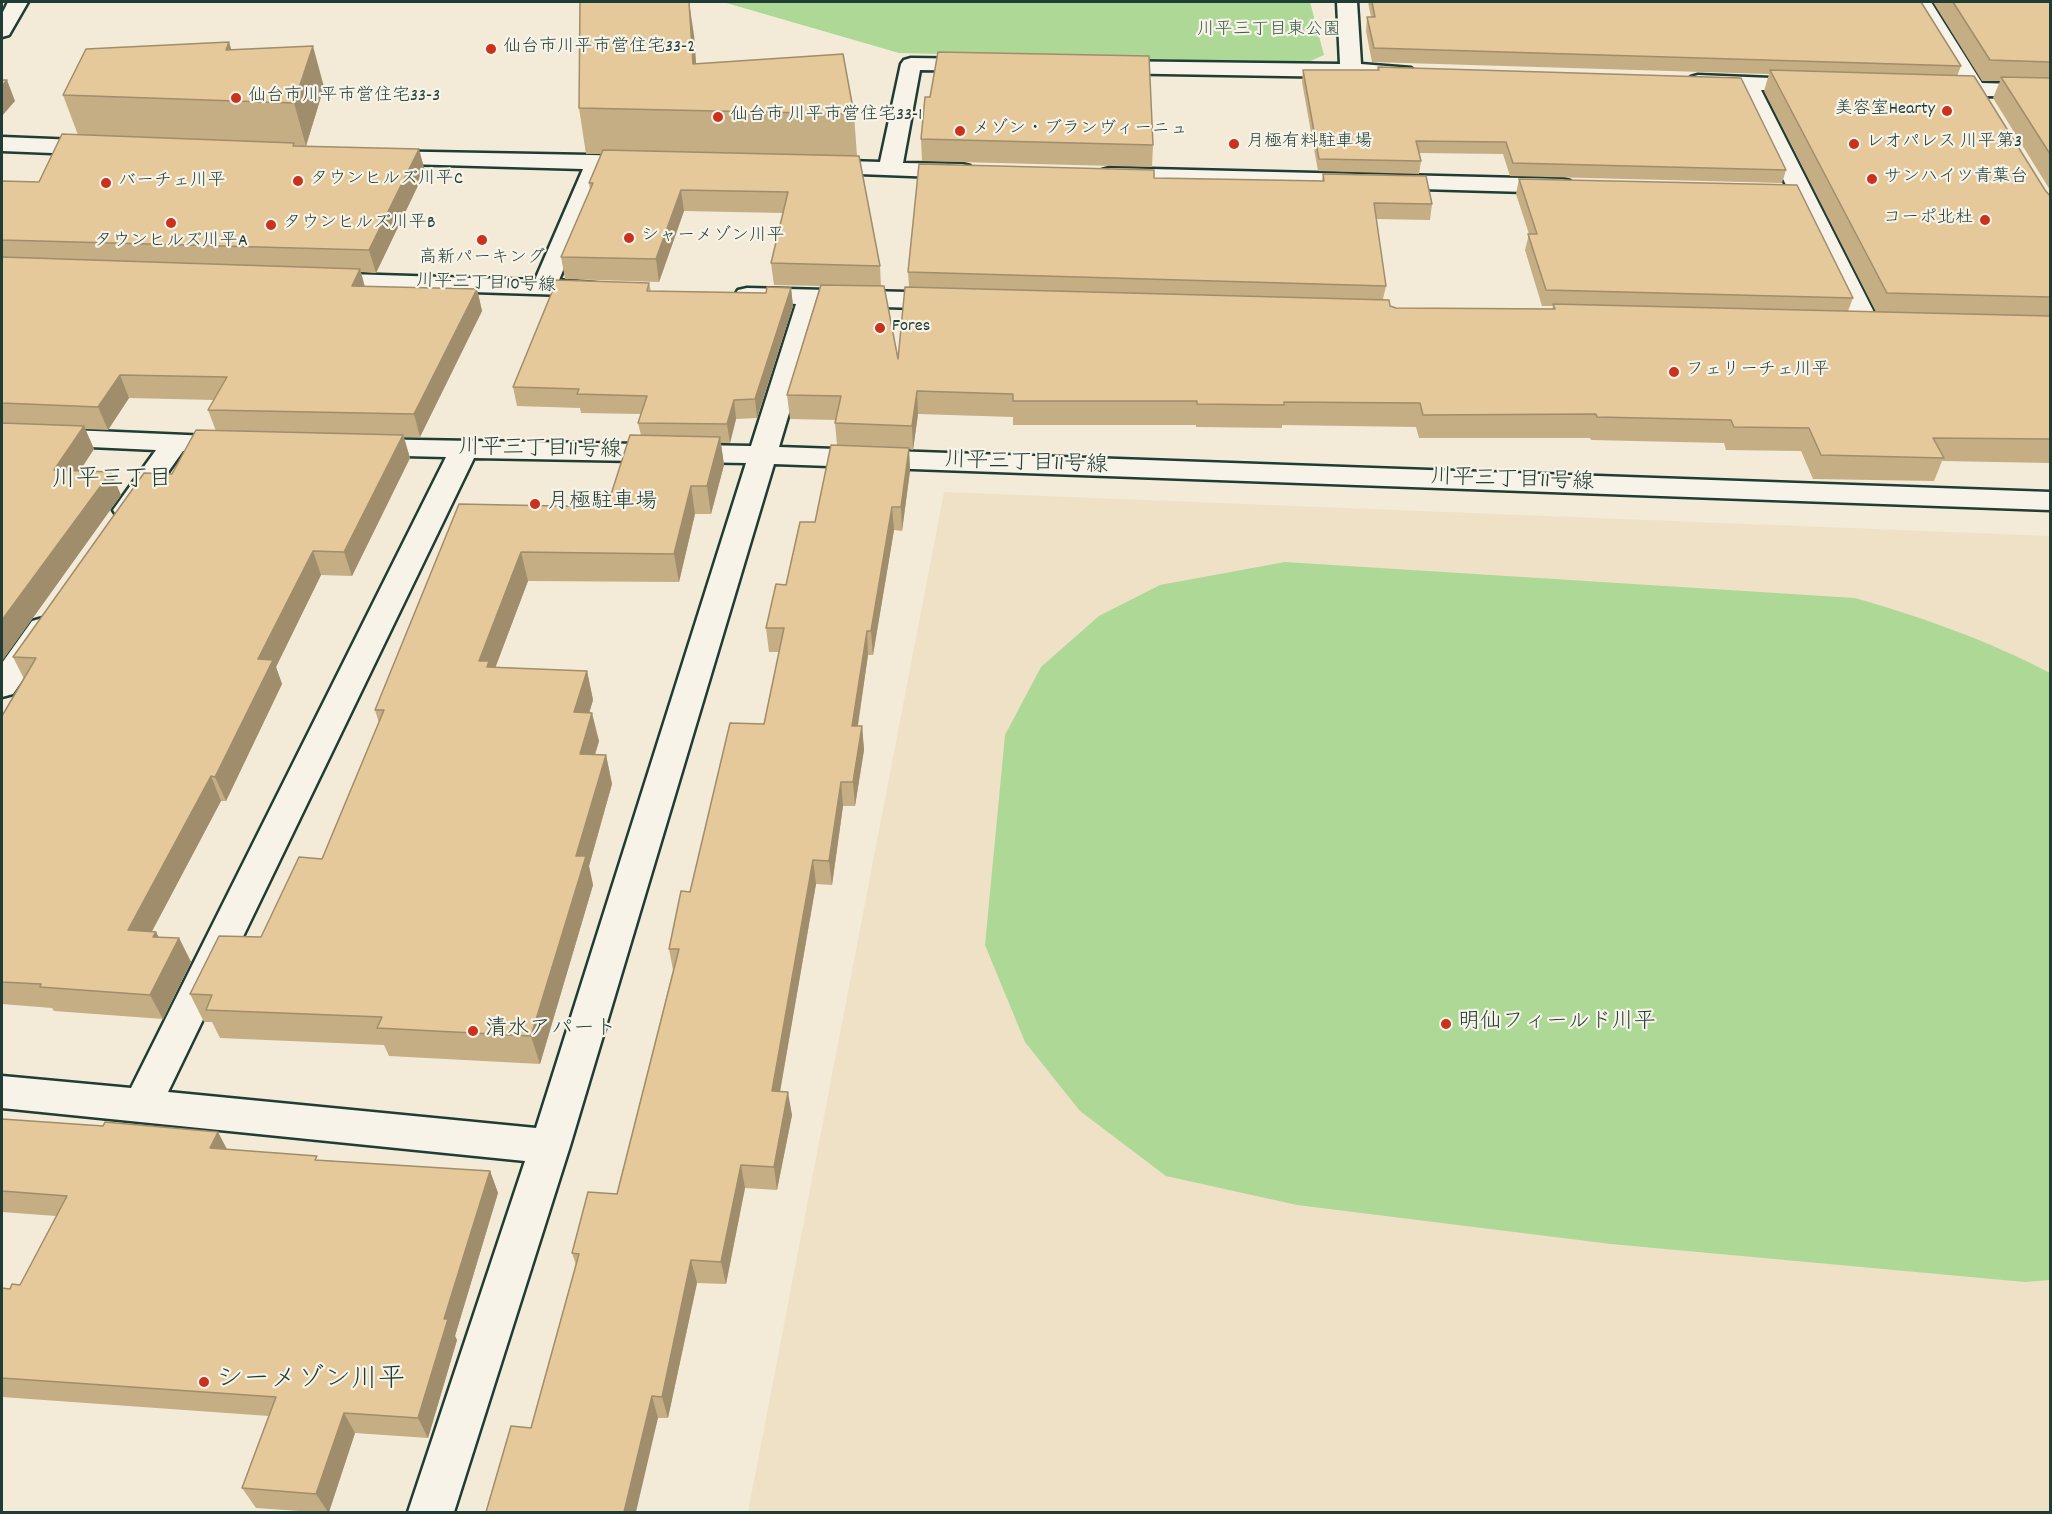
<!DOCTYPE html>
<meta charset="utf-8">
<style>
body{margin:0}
#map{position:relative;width:2052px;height:1514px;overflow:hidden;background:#f3ebd8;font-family:Dekko,sans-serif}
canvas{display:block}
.frame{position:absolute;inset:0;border:3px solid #1f3d34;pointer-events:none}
</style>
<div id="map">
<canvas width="2052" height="1514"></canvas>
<div class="frame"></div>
</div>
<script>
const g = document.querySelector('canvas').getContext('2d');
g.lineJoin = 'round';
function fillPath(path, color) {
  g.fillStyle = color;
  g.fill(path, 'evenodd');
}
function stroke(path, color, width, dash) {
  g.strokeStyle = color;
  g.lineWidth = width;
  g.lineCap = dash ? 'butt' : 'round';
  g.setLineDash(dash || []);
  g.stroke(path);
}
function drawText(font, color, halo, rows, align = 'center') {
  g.font = font + ' Dekko,"Klee One",sans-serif';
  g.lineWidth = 4.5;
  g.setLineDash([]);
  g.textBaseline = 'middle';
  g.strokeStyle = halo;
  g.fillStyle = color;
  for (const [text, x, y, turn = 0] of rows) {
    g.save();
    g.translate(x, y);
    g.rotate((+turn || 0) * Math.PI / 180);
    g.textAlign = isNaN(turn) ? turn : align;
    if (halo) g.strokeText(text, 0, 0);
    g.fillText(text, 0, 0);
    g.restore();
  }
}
fillPath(new Path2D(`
 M944,492L2050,536V1512H748Z`), '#efe1c5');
fillPath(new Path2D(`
 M723,2H1310L1324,55L1306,63L899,53Z
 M1285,562L1855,598C1924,618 1987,640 2050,673V1280L2025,1282L1611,1244L1297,1205L1166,1176L1080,1111L1025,1042L985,945L1005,735L1041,667L1099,616L1160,585Z`), '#add896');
const minor = new Path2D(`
 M8,2H28L9,35L2,37V14Z
 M1337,2H1357L1361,64L1411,68L1415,72L1411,76L1404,78L1104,73L1097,71L1094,67L1097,63L1104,61L1340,64Z
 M1911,2H1931L1982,83L2050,85V97L1985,96C1978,99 1941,95 1930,93L1927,88L1930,83L1960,82Z
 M911,58L981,59L988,61L991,65L988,69L981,71L920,70L903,163L962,164L970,166L973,171L970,176L962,178L808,172L805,167L808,162L816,160L880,162L901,64L904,60Z
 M1698,75L1820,80L1823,85L1820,90L1812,91L1761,90L1881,326L1877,331L1868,334L1859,331L1855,326L1739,89L1691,85L1687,81L1691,77Z
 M2,137L102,141L110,143L113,148L110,153L102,155L2,151Z
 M378,151L642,156L650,158L653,163L650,168L605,169L559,280L605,284L608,289L605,294L596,296L318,287L309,285L306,280L309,275L318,273L535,280L583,169L370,163L367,158L370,153Z
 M1110,168L1562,179L1570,181L1574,186L1570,191L1562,193L1102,180L1099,175L1102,170Z
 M747,288L947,293L956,296L960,301L956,306L947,309L821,305L779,447L2050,492V510L774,464L570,1146L454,1512H408L525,1161L2,1108V1076L131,1088L446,457L363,455L353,453L349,447L353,441L363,439L751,446L796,304L738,300L735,295L738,290ZM474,458L746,463L536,1128L168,1092Z
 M2,427L233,437L243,439L247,445L243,451L233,453L183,451L137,516L127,519L117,516L113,510L156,450L2,443Z
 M43,618L54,621L58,628L13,694L2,697V663L32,621Z`);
stroke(minor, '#1f3d34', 5);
fillPath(minor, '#f7f3e8');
fillPath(new Path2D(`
 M1368,2H1921L1961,66L1957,76L2050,196V463L1942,461L1934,481L1813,479L1801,451L1726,450L1724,443L1591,440L1590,438H1419L1416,427L1282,425V428L1196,427V425H1013V417L918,414L913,450L909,449L910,471L902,531L894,530L873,655H868L858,726H862L864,750L855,806H843L832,885L816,884L780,1092L792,1115L777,1190L745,1188L726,1284L697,1283L668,1418H658L531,1428L576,1265L572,1253L617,1194L673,970L669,949L690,892L764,724L779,652H769L766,628L815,522L837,445L835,423L836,420L790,419L787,395L820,286L774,285L771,263L783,213L684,211L659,282L565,279L561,257L590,189L589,183L601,154H586L579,108L694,35L696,63L854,114L857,156L880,266L881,286L898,359L909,287L908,272L1154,178L1322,181L1323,174L1432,204L1430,220L1376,219L1386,286L1383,299L1390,306L1396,308L1552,309L1553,306H1542L1525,250L1529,234L1516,194L1519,179L1853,298L1848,311L1876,312L1764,91L1769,74L1372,62L1366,31L1367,17H1371Z
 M1933,2H2050V190L1993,98L2000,81H1982Z
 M229,42L231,50L324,87L306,146H295L425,171L376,273L361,272L365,287L477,289L482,311L420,437H404L410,458L352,576L321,575L276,667L282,684L226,801H221L152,931L156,932L159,938H179L191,962L163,1019L54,1011L52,1008L2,1004V716L24,679L13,657L172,474L216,431L208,410L214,400L129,398L108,430L85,429L94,449L80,471L121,495L2,661V181L39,182L78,135L63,95Z
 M1378,67L1786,170L1782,183L1510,176L1503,154L1419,153L1421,161L1419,174L1318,171L1302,82L1303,70H1377Z
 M930,97L1153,145L1152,167L922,161L921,139Z
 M649,283L651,291L766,293L791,288L793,306L757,418L736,419L730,443H721L724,465L711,514H695L679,582L528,581L495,667L587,671L593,700L589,713L599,741L595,755H606L612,784L589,866L593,885L540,1064L389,1056L384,1045L220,1038L212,1022H204L190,994L261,937L322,859L379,723L375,710L459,504L607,507L641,435L638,423L641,414L581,413L580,408L517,406L513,387L553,291L552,286Z
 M2,1119L227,1150L319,1160L490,1171L498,1193L455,1336L457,1340L428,1438L355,1433L329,1512H314L256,1508L242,1488L269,1416L2,1397V1288L10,1289L20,1285L56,1216L2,1212Z`), '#c5ad84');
fillPath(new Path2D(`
 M689,2L694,35L699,108L693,64Z
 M229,42L242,84L226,50Z
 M313,46L324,87L306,146L294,103Z
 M7,80L15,101L2,116V86Z
 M419,149L425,171L376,273L369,250Z
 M681,190L684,211L659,282L656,259Z
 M360,269L366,292L352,286Z
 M791,288L793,306L757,418L755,399Z
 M477,289L482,311L420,437L414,414Z
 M120,375L129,398L108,430L98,407Z
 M917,391L918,414L913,450L912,426Z
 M734,400L736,419L730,443L727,424Z
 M84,426L94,449L64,494L54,470Z
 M403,435L410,458L352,576L344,552Z
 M720,437L724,465L711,514L707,486Z
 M909,448L910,471L902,531L901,507Z
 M111,472L121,495L2,661V620Z
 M691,486L695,514L679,582L674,554Z
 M892,507L894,530L873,655L871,631Z
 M313,551L321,575L276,667L282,684L226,801L215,777L258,659Z
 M521,552L528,581L493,674L479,661Z
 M867,631L868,655L854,750L852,726Z
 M587,671L593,700L581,741L574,712Z
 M592,713L599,741L586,783L580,754Z
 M862,726L864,750L855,806L853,782Z
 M606,755L612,784L589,866L593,885L540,1064L531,1036L576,856Z
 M211,776L221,801L140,954L128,930Z
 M841,782L843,806L832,885L829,861Z
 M813,860L816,884L776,1114L772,1091Z
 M156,932L168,955L153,937Z
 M179,938L191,962L163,1019L150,995Z
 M788,1092L792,1115L777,1190L774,1167Z
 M218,1132L230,1155L210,1148Z
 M741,1165L745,1188L726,1284L721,1262Z
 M490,1171L498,1193L455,1336L457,1340L428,1438L418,1418L444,1319Z
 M691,1260L697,1283L668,1418L662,1397Z
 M652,1396L658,1418L636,1512H624Z
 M344,1413L355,1433L329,1512H328L316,1494Z`), '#a08d6c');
const building = new Path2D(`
 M580,2H689L693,64L843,54L854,114L579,108Z
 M1372,2H1921L1961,66L1374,48L1367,17H1375Z
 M1953,2H2050V62L1990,60Z
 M229,42L226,50L313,46L294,103L63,95L86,49Z
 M938,52L1149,56L1153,145L921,139L925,97H930Z
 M1378,67L1741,78L1786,170L1513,163L1506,142L1416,141L1421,161L1319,159L1303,70H1379Z
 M1770,70L1974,76L2045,190L2050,196V297L1887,293Z
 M2001,77L2050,78V154Z
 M2,80H7L2,86Z
 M62,134L294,143L293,146L419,149L369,250L2,240V181L39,182Z
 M603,150L859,156L880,266L771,263L788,192L681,190L656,259L561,257L593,183H589Z
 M919,164L1154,170V178L1324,181L1323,174L1426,176L1432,204L1374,203L1386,286L908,272Z
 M1519,179L1797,185L1853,298L1546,290L1528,234H1537Z
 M2,257L360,269L352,286L477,289L414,414L208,410L227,377L120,375L98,407L2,403Z
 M555,280L649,283L647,291L766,293L767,287L791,288L755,399L734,400L727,424L638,423L647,396L577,394L579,389L513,387L554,287L552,286Z
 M821,285L884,286L898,359L905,287L1389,300L1390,306L1396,308L1555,309L1553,304L2050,316V439L1933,438L1944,458L1821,455L1809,428L1734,427L1731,420L1597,417L1596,414L1423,415L1420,403L1284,402V405L1197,404V401H1013V394L917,391L912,426L835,423L841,396L787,395Z
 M2,423L84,426L54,470L111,472L2,620Z
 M196,430L403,435L344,552L313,551L258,659L273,660L215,777L211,776L128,930L156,932L153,937L179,938L150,995L40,987L41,984L2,982V716L36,658L13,657L144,473L172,474Z
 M630,435L720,437L707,486H691L674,554L521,552L479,661H489L487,667L587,671L574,712L592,713L580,754L606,755L576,856H586L531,1036L377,1028L382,1017L206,1010L212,995L190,994L219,936L261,937L299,857L322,859L384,710H375L459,504L607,507Z
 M831,445L909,448L901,507H892L871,631H867L852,726H862L853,782H841L829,861L813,860L772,1091L788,1092L774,1167L741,1165L721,1262L691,1260L662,1397L652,1396L624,1512H486L511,1426L531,1428L579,1254L572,1253L588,1192L617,1194L679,949H669L681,891L690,892L730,723L764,724L784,628H766L776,584L786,585L800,522H815Z
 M2,1119L103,1126L105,1122L218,1132L210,1148L317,1156L315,1160L490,1171L444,1319H448L418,1418L344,1413L316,1494L242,1488L276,1397L2,1378V1288L10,1289L12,1284L20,1285L67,1196L2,1191Z`);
fillPath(building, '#e5c99a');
stroke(building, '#a08d6c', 1.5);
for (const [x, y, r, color] of [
 [491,49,6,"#c8321e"],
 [236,98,6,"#c8321e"],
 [1947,111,6,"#c8321e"],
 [718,117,6,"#c8321e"],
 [960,131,6,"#c8321e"],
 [1234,144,6,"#c8321e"],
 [1854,144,6,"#c8321e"],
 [1872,179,6,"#c8321e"],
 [298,181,6,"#c8321e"],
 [106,183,6,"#c8321e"],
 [1985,220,6,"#c8321e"],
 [171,223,6,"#c8321e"],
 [271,225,6,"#c8321e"],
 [629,238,6,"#c8321e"],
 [482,240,6,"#c8321e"],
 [880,328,6,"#c8321e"],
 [1674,372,6,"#c8321e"],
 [535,504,6,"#c8321e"],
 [1446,1024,6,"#c8321e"],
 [473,1031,6,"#c8321e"],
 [204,1382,6,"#c8321e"]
]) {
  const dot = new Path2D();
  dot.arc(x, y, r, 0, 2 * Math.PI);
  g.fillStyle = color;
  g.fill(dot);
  stroke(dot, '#f7f3e8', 2);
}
drawText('18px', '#3b5c48', '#f7f3e8', [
 ["川平三丁目東公園",1269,32]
]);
drawText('18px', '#1f3d34', '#f7f3e8', [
 ["仙台市川平市営住宅33-2",503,49],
 ["仙台市川平市営住宅33-3",248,98],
 ["美容室Hearty",1935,111,"right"],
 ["仙台市 川平市営住宅33-1",730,117],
 ["メゾン・ブランヴィーニュ",972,131],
 ["月極有料駐車場",1246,144],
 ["レオパレス 川平第3",1866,144],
 ["サンハイツ青葉台",1884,179],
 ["タウンヒルズ川平C",310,181],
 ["バーチェ川平",118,183],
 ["コーポ北杜",1973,220,"right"],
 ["タウンヒルズ川平B",283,225],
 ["シャーメゾン川平",641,238],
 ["タウンヒルズ川平A",171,243,"center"],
 ["高新パーキング",482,260,"center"],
 ["Fores",892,328],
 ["フェリーチェ川平",1686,372]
], 'left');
drawText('18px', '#1f3d34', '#f7f3e8', [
 ["川平三丁目10号線",486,285,2]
]);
drawText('22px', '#1f3d34', '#f7f3e8', [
 ["川平三丁目11号線",540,451,1],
 ["川平三丁目11号線",1026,465,2],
 ["川平三丁目11号線",1512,482,2]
]);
drawText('22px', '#1f3d34', '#f7f3e8', [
 ["月極駐車場",547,504],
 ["明仙フィールド川平",1458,1024],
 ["清水アパート",485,1031]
], 'left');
drawText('24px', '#1f3d34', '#f7f3e8', [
 ["川平三丁目",112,482]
]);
drawText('27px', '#1f3d34', '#f7f3e8', [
 ["シーメゾン川平",216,1382]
], 'left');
</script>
